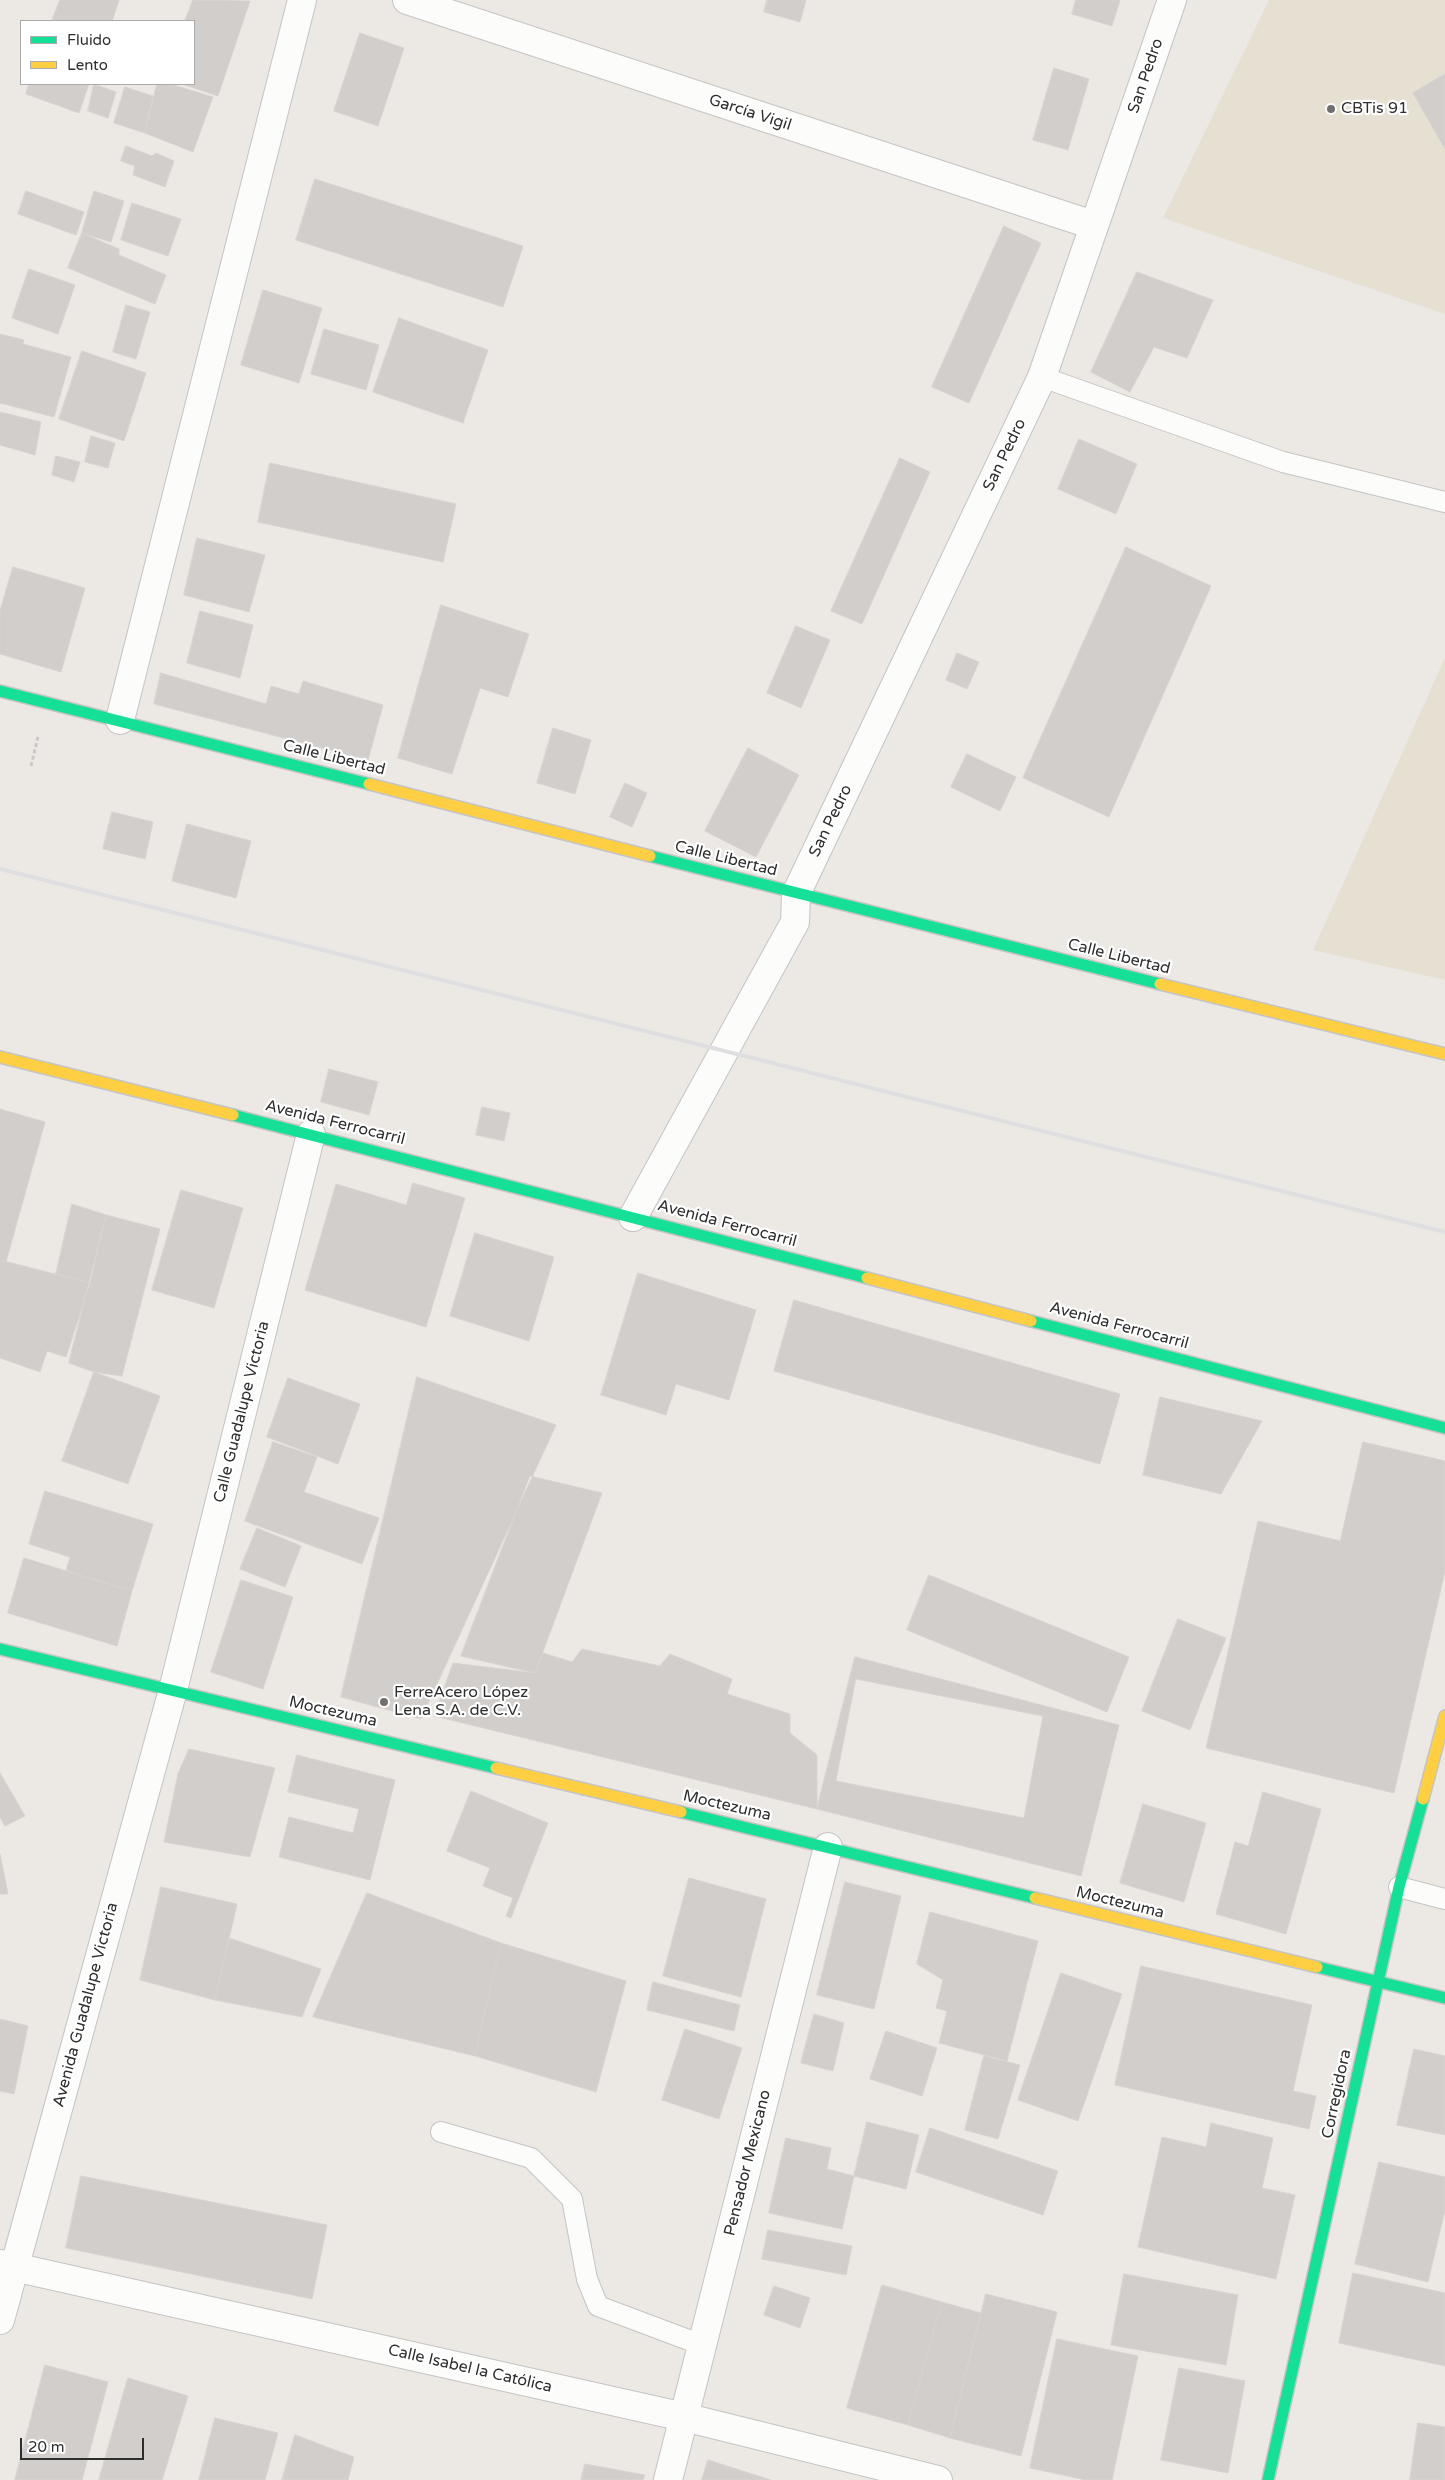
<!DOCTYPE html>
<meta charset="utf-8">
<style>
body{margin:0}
#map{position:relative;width:1445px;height:2480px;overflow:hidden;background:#ece8e4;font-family:"Varela Round",sans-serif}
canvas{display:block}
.legend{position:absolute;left:20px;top:20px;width:175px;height:65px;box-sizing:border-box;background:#fff;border:1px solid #ababab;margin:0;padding:6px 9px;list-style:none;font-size:15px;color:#2e2e2e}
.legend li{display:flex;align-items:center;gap:10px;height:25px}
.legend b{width:25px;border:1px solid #ababab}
.scale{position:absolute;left:20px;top:2438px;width:124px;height:22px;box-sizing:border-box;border:2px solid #2e2e2e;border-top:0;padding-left:6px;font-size:15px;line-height:18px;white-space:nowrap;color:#2e2e2e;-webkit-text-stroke:4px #fff;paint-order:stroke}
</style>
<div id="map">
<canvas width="1445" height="2480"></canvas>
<ul class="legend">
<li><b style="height:6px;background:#16e098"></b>Fluido</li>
<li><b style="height:6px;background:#ffcf43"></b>Lento</li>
</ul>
<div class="scale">20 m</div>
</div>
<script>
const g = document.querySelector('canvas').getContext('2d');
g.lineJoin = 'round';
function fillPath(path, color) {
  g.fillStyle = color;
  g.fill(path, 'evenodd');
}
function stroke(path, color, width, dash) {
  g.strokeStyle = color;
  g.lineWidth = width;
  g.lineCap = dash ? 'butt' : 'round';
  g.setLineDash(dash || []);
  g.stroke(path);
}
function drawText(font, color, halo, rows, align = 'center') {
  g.font = font + ' "Varela Round",sans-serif';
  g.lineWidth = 4.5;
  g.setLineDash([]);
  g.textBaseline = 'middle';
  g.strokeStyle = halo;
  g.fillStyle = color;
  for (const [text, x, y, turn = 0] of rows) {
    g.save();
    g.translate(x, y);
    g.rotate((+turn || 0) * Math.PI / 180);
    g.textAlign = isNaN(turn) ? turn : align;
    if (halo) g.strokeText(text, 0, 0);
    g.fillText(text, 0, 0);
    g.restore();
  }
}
fillPath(new Path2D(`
 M1269,0H1445V314L1163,218Z
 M1445,658V980L1313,950Z`), '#e6e0d3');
const building = new Path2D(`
 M60,0H119L112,21H52Z
 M193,0L250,1L218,96L182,84H194V21H185Z
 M767,0H806L800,22L764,12Z
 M1076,0H1120L1112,26L1072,14Z
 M360,33L404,48L378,126L334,111Z
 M1054,68L1089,79L1068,150L1033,140Z
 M1445,74V149L1413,93Z
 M29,84H89L79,113L26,94Z
 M94,84L116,92L108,118L88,111Z
 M157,84H170L213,97L193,152L145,133Z
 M125,87L153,96L145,133L114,123Z
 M126,146L152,156L156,153L174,161L165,187L133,175L135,166L121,161Z
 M315,179L523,246L503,307L296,240Z
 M26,191L84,212L76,235L18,214Z
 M94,191L124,201L111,242L82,233Z
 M132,203L181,219L168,256L121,240Z
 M1004,226L1041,243L969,403L932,387Z
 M82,233L119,249V255L166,275L155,304L68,268Z
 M29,269L75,285L58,334L12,318Z
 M1137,272L1213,300L1187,358L1154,347L1130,392L1091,372Z
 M263,290L322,308L299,383L241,365Z
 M126,305L150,312L136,359L113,352Z
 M399,318L488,350L463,423L373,392Z
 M324,329L379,345L366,390L311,374Z
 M0,334L24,340L23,344L71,357L54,417L0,403Z
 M82,351L146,373L124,441L59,419Z
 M0,412L41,422L35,455L0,445Z
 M91,436L115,443L108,468L85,462Z
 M1079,439L1137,464L1116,514L1058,489Z
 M56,456L80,462L74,482L52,475Z
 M900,458L930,472L862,624L831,611Z
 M270,463L456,504L443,562L258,522Z
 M197,538L265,555L249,612L184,595Z
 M1126,547L1211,586L1109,817L1023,778Z
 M13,567L85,588L61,672L0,654V611Z
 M441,605L529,634L508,697L480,688L452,774L398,758Z
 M200,611L253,625L240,678L187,663Z
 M796,626L830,640L801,708L767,693Z
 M957,653L979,662L967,689L946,680Z
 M161,673L266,704L271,686L299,694L303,681L383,705L368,760L154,704Z
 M553,728L591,740L575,794L537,783Z
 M748,748L799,775L756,857L705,831Z
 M967,754L1016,777L1000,811L951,787Z
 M625,783L647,793L632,827L610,817Z
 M112,812L153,822L145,859L103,849Z
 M187,824L251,841L236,898L172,881Z
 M329,1069L378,1082L369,1115L321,1102Z
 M482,1107L510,1113L504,1141L476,1135Z
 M0,1109L45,1122L6,1262L0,1260Z
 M413,1183L465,1198L426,1327L305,1290L336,1184L406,1205Z
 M181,1190L243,1208L214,1308L152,1290Z
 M72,1204L106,1215L90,1283L56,1274Z
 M106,1215L160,1229L122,1376L94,1372L69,1363Z
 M475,1233L554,1257L529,1341L450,1316Z
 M0,1260L90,1283L66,1357L47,1351L40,1372L0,1358Z
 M638,1273L756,1310L729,1400L676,1384L666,1415L601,1395Z
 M794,1300L1120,1394L1100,1464L774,1371Z
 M94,1372L160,1396L128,1484L62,1461Z
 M417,1377L556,1425L421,1719L341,1697Z
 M288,1378L360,1404L338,1464L267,1437Z
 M1160,1397L1262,1421L1221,1494L1143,1475Z
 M273,1442L317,1457L304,1492L379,1518L362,1564L245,1521Z
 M1363,1442L1445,1461V1571L1394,1793L1206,1748L1258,1521L1340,1541Z
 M530,1476L602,1493L535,1673L461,1656Z
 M45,1491L153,1524L132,1591L66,1571L70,1557L29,1544Z
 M257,1528L301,1546L285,1587L240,1569Z
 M24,1558L132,1591L117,1646L8,1613Z
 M929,1575L1129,1657L1107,1712L907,1630Z
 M241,1580L293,1597L263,1689L211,1672Z
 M1178,1619L1226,1638L1190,1730L1142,1711Z
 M582,1649L660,1666L670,1654L732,1679L727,1694L790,1714V1733L817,1755V1809L434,1716L453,1663L535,1673L543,1653L572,1662Z
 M855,1657L1119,1725L1081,1876L817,1809Z
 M856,1679L1043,1716L1024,1818L836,1781Z
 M189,1749L275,1768L250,1857L164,1842L178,1774Z
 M297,1755L395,1780L370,1880L279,1857L289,1817L353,1833L359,1809L288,1792Z
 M0,1773L25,1816L5,1826L0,1817Z
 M471,1791L548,1823L511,1918L506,1916L513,1898L483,1886L490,1868L447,1851Z
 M1263,1792L1321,1809L1286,1934L1216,1914L1235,1842L1248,1846Z
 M1143,1804L1206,1823L1184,1902L1120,1883Z
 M0,1854L8,1894H0Z
 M689,1878L766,1899L741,1997L663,1976Z
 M845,1882L901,1896L874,2009L817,1995Z
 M161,1887L237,1904L215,2000L140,1980Z
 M367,1893L501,1943L475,2056L313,2017Z
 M930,1912L1038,1941L1007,2061L939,2043L947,2011L936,2008L943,1980L917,1964Z
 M229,1938L321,1969L302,2017L215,2000Z
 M501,1943L626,1981L596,2092L475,2056Z
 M1141,1966L1312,2005L1293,2091L1316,2096L1309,2129L1115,2085Z
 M1061,1973L1122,1994L1078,2121L1018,2100Z
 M653,1982L740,2005L734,2031L647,2010Z
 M814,2014L844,2023L833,2071L801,2063Z
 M0,2019L28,2026L14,2094L0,2091Z
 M685,2029L742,2048L719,2119L662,2100Z
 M886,2031L937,2048L922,2096L870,2079Z
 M1414,2049L1445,2056V2135L1397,2125Z
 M984,2056L1020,2065L998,2139L965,2130Z
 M867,2122L919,2135L906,2189L854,2176Z
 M1211,2123L1273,2138L1262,2188L1295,2195L1276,2279L1138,2247L1162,2137L1206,2147Z
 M930,2128L1058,2171L1043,2215L916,2172Z
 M786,2138L831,2148L827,2169L854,2176L842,2229L769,2213Z
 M1379,2162L1445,2177V2210L1428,2282L1355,2264Z
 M81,2176L327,2225L312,2299L66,2248Z
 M768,2230L852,2246L846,2275L762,2259Z
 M1353,2273L1445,2293V2366L1339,2343Z
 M1124,2274L1238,2295L1226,2365L1111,2345Z
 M882,2285L942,2302L908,2425L847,2408Z
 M774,2286L810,2298L800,2328L764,2315Z
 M986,2294L1057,2312L1021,2456L950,2438Z
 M942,2302L981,2313L950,2438L908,2425Z
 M1057,2339L1138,2356L1112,2480H1086L1030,2468Z
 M45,2365L108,2382L82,2480H15Z
 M1179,2368L1245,2381L1228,2473L1161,2460Z
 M128,2378L188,2396L162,2480H99Z
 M215,2418L278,2433L265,2480H199Z
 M1418,2423L1445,2427V2480H1410Z
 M295,2435L354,2457L348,2480H282Z
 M708,2460L771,2480H702Z
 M585,2464L645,2475L643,2480H581Z`);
fillPath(building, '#d1cecb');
stroke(building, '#d7d4d0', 1);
const lane = new Path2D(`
 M1042,377L1283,462L1445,502
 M1399,1887L1445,1899
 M441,2132L531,2158L572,2199L587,2279L598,2306L702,2345`);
const street = new Path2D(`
 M407,0L1093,225
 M120,720L302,0
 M633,1217L795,922L796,894L1042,377L1172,0
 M0,2264L684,2417L938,2480
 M0,2320L173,1690L311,1134
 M668,2480L828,1847`);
const fast = new Path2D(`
 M0,691L369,784
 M650,856L1160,984
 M233,1115L867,1278
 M1031,1321L1445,1428
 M0,1649L496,1768
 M681,1812L1035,1898
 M1317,1967L1445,1998
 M1268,2480L1399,1887L1423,1799`);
const slow = new Path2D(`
 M369,784L650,856
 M1160,984L1445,1054
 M0,1057L233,1115
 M867,1278L1031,1321
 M496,1768L681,1812
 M1423,1799L1445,1716
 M1035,1898L1317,1967`);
stroke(lane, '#c5c4c5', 22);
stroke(street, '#c5c4c5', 30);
stroke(fast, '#c5c4c5', 14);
stroke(slow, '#c5c4c5', 14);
stroke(new Path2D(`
 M31,766L38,737`), '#c9c9c8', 3, [4, 2.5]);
stroke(lane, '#fcfcfb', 20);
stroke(street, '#fcfcfb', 28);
stroke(fast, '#16e098', 11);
stroke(slow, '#ffcf43', 11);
stroke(new Path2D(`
 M0,869L1445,1232`), '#dfdfe1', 4);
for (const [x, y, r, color] of [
 [1331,109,5,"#706f6e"],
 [384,1702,5,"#706f6e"]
]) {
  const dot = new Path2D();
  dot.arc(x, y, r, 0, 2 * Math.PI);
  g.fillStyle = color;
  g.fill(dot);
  stroke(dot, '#fff', 2);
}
drawText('16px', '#2e2e2e', '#fff', [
 ["San Pedro",1146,76,-71],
 ["García Vigil",750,113,18],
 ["San Pedro",1005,455,-64],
 ["Calle Libertad",334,758,14],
 ["San Pedro",831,821,-64],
 ["Calle Libertad",726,859,14],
 ["Calle Libertad",1119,957,14],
 ["Avenida Ferrocarril",335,1123,14],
 ["Avenida Ferrocarril",727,1224,15],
 ["Avenida Ferrocarril",1119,1326,15],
 ["Calle Guadalupe Victoria",242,1412,-76],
 ["Moctezuma",333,1712,13],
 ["Moctezuma",727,1806,13],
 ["Moctezuma",1120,1903,14],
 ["Avenida Guadalupe Victoria",86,2005,-75],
 ["Corregidora",1337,2094,-78],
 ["Pensador Mexicano",748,2163,-76],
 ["Calle Isabel la Católica",470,2369,13]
]);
drawText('16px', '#2e2e2e', '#fff', [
 ["CBTis 91",1341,109],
 ["FerreAcero López",394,1693],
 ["Lena S.A. de C.V.",394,1711]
], 'left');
</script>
